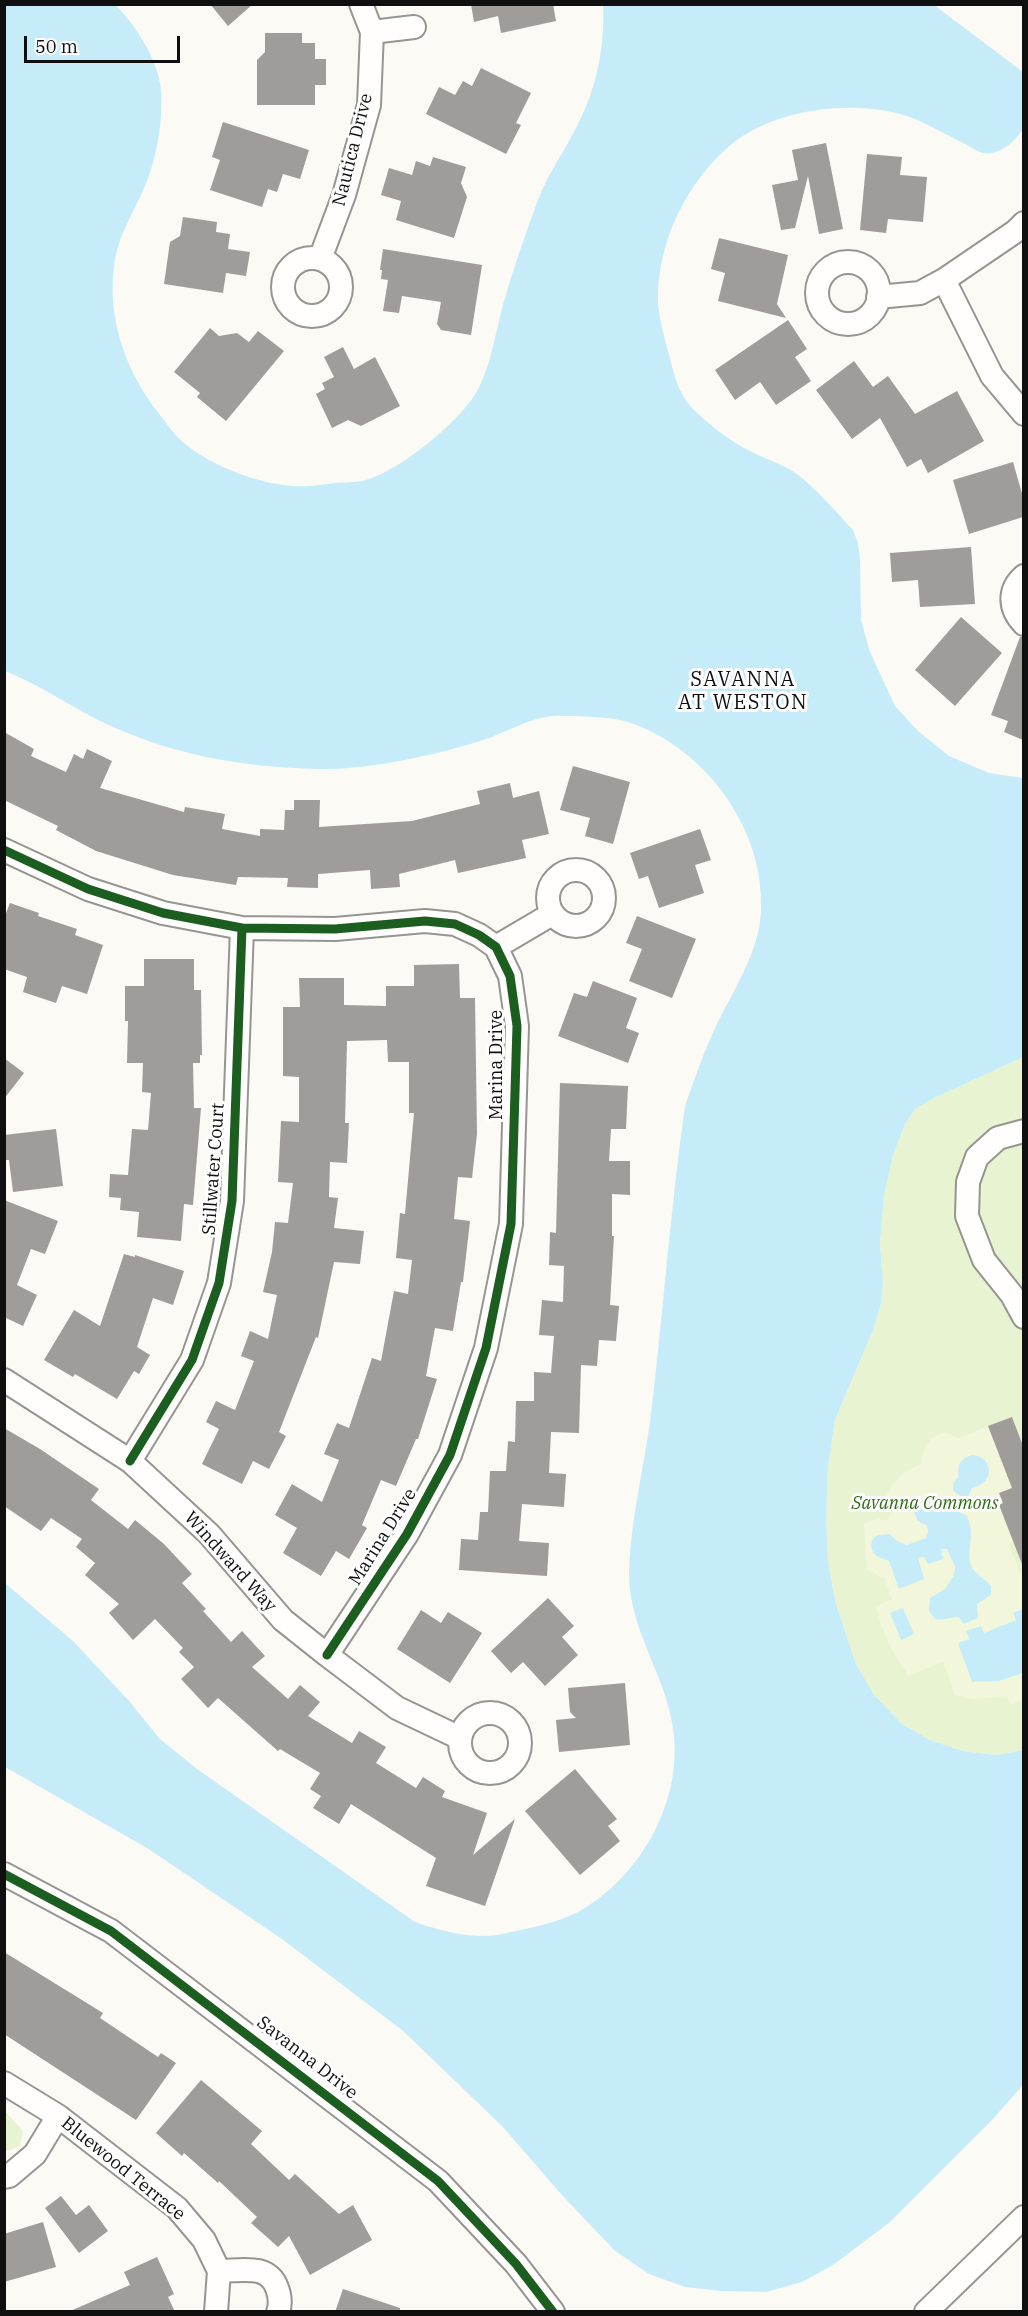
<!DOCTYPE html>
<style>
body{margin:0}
#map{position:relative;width:1028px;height:2316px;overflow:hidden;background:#fcfaf4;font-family:"IBM Plex Serif",serif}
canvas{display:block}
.frame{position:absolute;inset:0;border:6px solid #0f0f0f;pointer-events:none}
.scale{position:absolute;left:24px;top:36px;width:156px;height:27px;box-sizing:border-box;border:3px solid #0f0f0f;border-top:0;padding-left:8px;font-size:18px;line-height:21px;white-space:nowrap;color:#0f0f0f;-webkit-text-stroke:4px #fff;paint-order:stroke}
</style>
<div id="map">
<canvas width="1028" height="2316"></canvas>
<div class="frame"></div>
<div class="scale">50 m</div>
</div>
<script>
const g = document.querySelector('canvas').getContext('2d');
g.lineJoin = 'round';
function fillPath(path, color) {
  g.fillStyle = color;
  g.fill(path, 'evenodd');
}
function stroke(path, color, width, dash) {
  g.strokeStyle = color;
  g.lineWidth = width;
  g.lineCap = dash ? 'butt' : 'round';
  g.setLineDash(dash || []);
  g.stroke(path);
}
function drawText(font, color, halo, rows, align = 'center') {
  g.font = font + ' "IBM Plex Serif",serif';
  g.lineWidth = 6;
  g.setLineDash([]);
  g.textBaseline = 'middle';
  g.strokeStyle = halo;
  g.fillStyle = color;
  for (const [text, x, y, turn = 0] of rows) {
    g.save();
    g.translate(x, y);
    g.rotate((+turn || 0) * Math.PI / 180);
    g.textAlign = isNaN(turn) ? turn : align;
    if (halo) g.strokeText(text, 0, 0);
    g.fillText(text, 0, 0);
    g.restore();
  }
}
fillPath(new Path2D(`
 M1023,1057L1024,1750L997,1755L963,1751L930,1740L902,1724L875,1696L856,1664L836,1604L828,1562L826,1518L828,1467L835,1420L873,1330L881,1304L883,1283L880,1243L884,1196L893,1155L905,1124L915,1109L930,1100Z
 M5,2111L23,2131L20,2146L5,2152Z`), '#e8f3d1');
fillPath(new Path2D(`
 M988,1426L1010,1480L1023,1475V1484L999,1494L1018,1540L1009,1545L1023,1580V1700L1010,1705L1007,1696L973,1699L955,1695L943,1661L909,1676C894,1657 881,1630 876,1606L892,1599L884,1578L867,1570L864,1524L879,1518L881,1520H889L891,1513L884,1510C884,1485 901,1473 922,1463C922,1444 937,1424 958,1438Z`), '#f2f7dc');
fillPath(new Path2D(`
 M5,4L115,5C135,23 159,62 161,90C163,120 157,158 145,186C135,210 119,234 115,260C105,318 127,376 164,420C170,428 176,437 184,443C211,466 257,483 292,486C306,487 321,485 335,483C345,482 356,483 366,480C400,470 457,424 476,393C491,367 495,334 503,305C513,269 525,235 538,200C548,173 566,149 578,124C597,86 605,47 603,5H934L1023,72V128C1016,141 999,156 983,153C978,152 972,148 967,145C950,137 932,126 915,119C861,98 779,107 733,143C689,179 660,236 658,293C657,313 664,335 669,355C674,374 678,393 692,408C708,424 726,438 746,449C760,457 777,462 791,470C814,485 834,510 853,530L858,543L860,559L861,620L870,652L895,706L918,731L949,756L989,773L1023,778V1057L930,1100L915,1109L905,1124L893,1155L884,1196L880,1243L883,1283L881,1304L873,1330L835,1420L828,1467L826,1518L828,1562L836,1604L856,1664L875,1696L902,1724L930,1740L963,1751L997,1755L1023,1750V2085L991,2121L890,2222L833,2265L802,2282L766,2292L721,2291L685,2287L649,2274L614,2250L561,2194L502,2126L402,2030L282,1939L147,1848L5,1767V1583L74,1642L129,1701L160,1739L197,1769L415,1922C438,1930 461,1936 485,1936C495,1936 506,1933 516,1931C540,1926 567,1920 588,1906C643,1870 680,1803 674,1736C669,1679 629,1632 629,1574C630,1523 643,1472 650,1422C663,1317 670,1211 685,1106C694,1080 703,1054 715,1028C732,992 760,952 761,910C765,831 707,751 634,724C616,717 593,717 574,716C564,716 555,715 546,717C523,721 505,733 483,740C437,755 368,770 319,769C240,767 170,755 98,720C67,704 38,684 5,671Z
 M972,1455C994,1456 995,1484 973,1487L968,1496H960L953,1490V1483L958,1477L959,1464L966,1457Z
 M924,1498L932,1500L939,1507L952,1509L966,1515C978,1537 963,1552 973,1569C978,1576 986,1580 991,1586V1595L977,1604L978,1618L963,1624L960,1618C952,1615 944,1622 935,1619L929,1611L930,1598L945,1589L954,1575L955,1567L947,1549H941L943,1559L928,1564L924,1557L918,1558L924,1579L899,1589L889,1561C878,1557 869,1555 872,1540L878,1535L890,1534L897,1541L907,1545L926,1538L928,1532L927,1526L917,1520L913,1509L916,1501Z
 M903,1608L914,1634L901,1640L890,1613Z
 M1023,1609V1673L999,1681L972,1682L958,1643L969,1639L966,1631L981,1626L984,1633L1016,1620L1013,1613Z`), '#c6ecfa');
fillPath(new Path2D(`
 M210,4H253L228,26Z
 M471,4H553L556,21L501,33L498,16L474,22Z
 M265,33H302V43H315V59H326V85H315V105H257V60L265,52Z
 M481,68L531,93L516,123L521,125L506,154L426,114L439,87L455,95L463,81L472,86Z
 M223,122L309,150L300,179L283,174L277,192L268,189L262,207L210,190L220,160L212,157Z
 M826,143L843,229L819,234L808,176L795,228L781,230L772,185L798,180L792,150Z
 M867,154L902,157L900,175L927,177L923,222L888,219L886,233L860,230Z
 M433,157L466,167L461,183L467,197L454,238L396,220L401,201L381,195L389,168L412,175L416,161L430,166Z
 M183,217L217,222L216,232L230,234L228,249L250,252L246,276L226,273L223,293L164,284L170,242L180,236Z
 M719,238L788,255L777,304L786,318L718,301L725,273L711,269Z
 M383,249L482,265L471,335L441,330L437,324L441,302L402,296L399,313L383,311L388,280L381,279L382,270H380Z
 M788,320L807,349L795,357L811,381L776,405L760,382L735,400L715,370Z
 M210,328L219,336L237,333L249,342L258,331L284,351L226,421L197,397L200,393L174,372Z
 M343,347L354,369L375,357L400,406L361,426L348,420L332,428L316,394L325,389L322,383L334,377L324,357Z
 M854,361L873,387L888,376L915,414L957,391L984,441L928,473L921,459L907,467L880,418L852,439L816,390Z
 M1013,462L1023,497V517L969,534L953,480Z
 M971,547L975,604L920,607L918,580L892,582L890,553Z
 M961,617L1002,653L955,706L915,670Z
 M1020,637H1023V740L1004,732L1008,721L991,715Z
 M4,732L34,749L31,756L66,772L74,754L83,759L87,749L112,761L100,788L184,812L185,807L225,814L222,829L260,836V829L284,830L285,810H294V800H320L319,827L412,821L480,804L477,791L510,783L513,798L539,791L549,834L522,840L526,858L458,873L455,860L399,874L400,887L371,889L370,870L318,874V888L287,887L288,878L238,877L236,885L173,875L96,851L56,830L58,826L4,800Z
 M573,766L630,782L613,844L585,836L590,818L560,810Z
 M700,829L711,860L695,865L704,893L659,908L648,876L639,879L630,853Z
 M10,903L39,913L38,916L77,929L75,935L103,945L87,994L62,986L56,1003L23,992L27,977L4,969V918Z
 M637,916L696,939L672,998L629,981L642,949L626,943Z
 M144,959H194V990H201L202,1055H200V1063H193L194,1108H201L195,1181L193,1205L184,1204L181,1241L137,1237L139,1212L120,1210L121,1198L109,1197L110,1174L128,1175L132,1129L148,1130L151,1093L142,1092L143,1063H127L128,1021H125V986H144Z
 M459,964L460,998H475L477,1134L472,1178L458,1177L454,1219L470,1221L463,1282H461L453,1331L435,1328L426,1376L437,1379L418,1439H416L396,1486L381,1480L362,1525L367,1528L349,1559L336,1551L321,1576L283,1553L297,1528L275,1515L292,1484L322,1502L339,1460L324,1454L337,1423L349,1428L372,1358L381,1361L394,1291L408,1294L412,1260L396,1258L400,1213L405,1214L414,1113H409V1062H388L387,1040L347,1041L345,1123H349L347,1163L330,1162L329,1197L338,1198L334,1228L364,1231L360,1264L334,1262L318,1338L316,1337L279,1432L286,1436L269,1469L253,1461L242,1484L202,1464L219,1429L206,1422L216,1401L235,1410L254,1361L241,1356L250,1331L268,1339L277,1295L263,1292L272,1252L275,1222L288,1223L293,1183L278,1182L281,1121L299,1122V1077L283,1076V1007H300L299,978H344V1005L386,1006V986H414V965Z
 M593,981L637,998L626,1028L639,1033L628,1063L558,1036L574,993L587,997Z
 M4,1058L24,1073L4,1099Z
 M560,1083L628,1086L626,1129H611L609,1161H630V1195L612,1194V1236H614L610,1305L619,1306L616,1341L599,1340L597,1366L581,1365L579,1433L551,1432L549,1473L566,1474L564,1507L522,1504L519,1541L549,1543L547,1576L459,1570L461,1539L478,1540L480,1512H488L490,1471H506L508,1441L515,1442L516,1401H534V1372L551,1373L554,1336L539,1335L542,1300L563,1302L564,1266L549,1265L550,1232L556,1233Z
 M56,1129L63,1186L13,1192L9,1160H4V1135Z
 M4,1200L58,1221L45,1254L31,1249L17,1285L37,1295L23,1326L4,1317Z
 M124,1254L135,1257V1255L184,1271L173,1305L153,1298L137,1347L150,1355L139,1374L134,1371L117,1399L75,1374L73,1377L44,1360L74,1310L100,1326Z
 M1012,1417L1023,1446L1022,1564L999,1505L1003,1503L999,1493L1012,1488L988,1426Z
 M4,1428L40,1449L99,1489L91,1500L128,1529L135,1520L164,1544L192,1574L182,1583L206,1609L203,1611L231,1642L242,1631L265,1656L252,1667L288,1699L300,1685L320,1702L308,1716L352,1743L359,1731L386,1747L376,1763L416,1788L423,1777L445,1791L442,1797L487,1813L473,1855L515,1819L485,1906L426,1886L436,1858L351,1804L339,1824L313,1808L321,1796L310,1789L320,1773L280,1749L278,1751L218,1698L208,1708L181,1679L194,1667L179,1652L183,1648L155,1619L133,1640L109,1613L119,1604L85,1575L95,1563L76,1547L82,1539L51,1518L41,1531L4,1506Z
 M548,1598L574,1626L562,1637L578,1655L545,1686L523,1662L511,1673L491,1651Z
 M421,1610L441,1623L448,1612L482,1633L450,1683L397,1649Z
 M625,1683L630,1745L559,1752L556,1720L576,1718L570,1712L568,1688Z
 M575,1769L617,1819L608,1826L620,1841L580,1875L525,1811Z
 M4,1952L103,2013L100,2018L158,2057L161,2053L176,2063L136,2120L4,2034Z
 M201,2080L262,2131L251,2144L289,2180L295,2174L339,2214L353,2205L372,2240L310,2275L289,2236L278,2247L251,2223L257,2217L219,2181L218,2183L184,2153L182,2156L156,2133Z
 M61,2196L76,2215L89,2205L108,2231L79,2253L45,2208Z
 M43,2222L56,2267L4,2282V2234Z
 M157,2257L174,2294L168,2297L175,2312H68L130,2285L124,2272Z
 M343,2289L400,2308V2312H335Z`), '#a09c99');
const street = new Path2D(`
 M372,32L414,27
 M283 287a29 29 0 1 1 58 0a29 29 0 1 1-58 0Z
 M320,259L344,195L369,105L372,32L361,4
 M817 293a31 31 0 1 1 62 0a31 31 0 1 1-62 0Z
 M944,280L992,376L1024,414
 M878,297L920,293L944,280L1016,231L1024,223
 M1024,576C1008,590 1009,609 1024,624
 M4,850L88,889L163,913L242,928L335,929L425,921L455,924L479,935L496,947L510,976L517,1026L511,1224L486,1348L450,1455L407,1534L327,1655
 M548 898a28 28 0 1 1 56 0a28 28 0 1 1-56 0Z
 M496,947L552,914
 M1024,1131L998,1138L977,1157L968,1182L967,1216L984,1260L1012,1295L1024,1317
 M4,1380L130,1461L209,1534L283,1620L327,1655L397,1708L460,1738
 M130,1461L192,1360L219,1283L232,1201L242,928
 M460 1743a30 30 0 1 1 60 0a30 30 0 1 1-60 0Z
 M4,1874L111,1931L438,2181L516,2264L553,2312
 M4,2083L58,2116L177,2208L204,2240L219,2271L216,2312
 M4,2177L9,2176L35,2154L58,2116
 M219,2271C241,2271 268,2263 277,2288C280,2296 281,2304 278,2312
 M926,2312L1024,2217`);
stroke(street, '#969592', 26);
stroke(street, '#fffefd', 22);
stroke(new Path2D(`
 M4,850L88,889L163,913L242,928L335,929L425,921L455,924L479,935L496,947L510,976L517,1026L511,1224L486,1348L450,1455L407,1534L327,1655
 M130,1461L192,1360L219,1283L232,1201L242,928
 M4,1874L111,1931L438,2181L516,2264L553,2312`), '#1b5e20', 9);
drawText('18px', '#0f0f0f', '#fff', [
 ["Nautica Drive",353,150,-76],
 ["Marina Drive",497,1065,-90],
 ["Stillwater Court",214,1169,-86],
 ["Marina Drive",383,1537,-58],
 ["Windward Way",230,1562,48],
 ["Savanna Drive",307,2058,38],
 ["Bluewood Terrace",123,2169,39]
]);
drawText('italic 18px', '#316e17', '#fff', [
 ["Savanna Commons",925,1504]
]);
g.letterSpacing = '1.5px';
drawText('20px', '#0f0f0f', '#fff', [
 ["SAVANNA",743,680],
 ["AT WESTON",743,703]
]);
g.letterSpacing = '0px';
</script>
